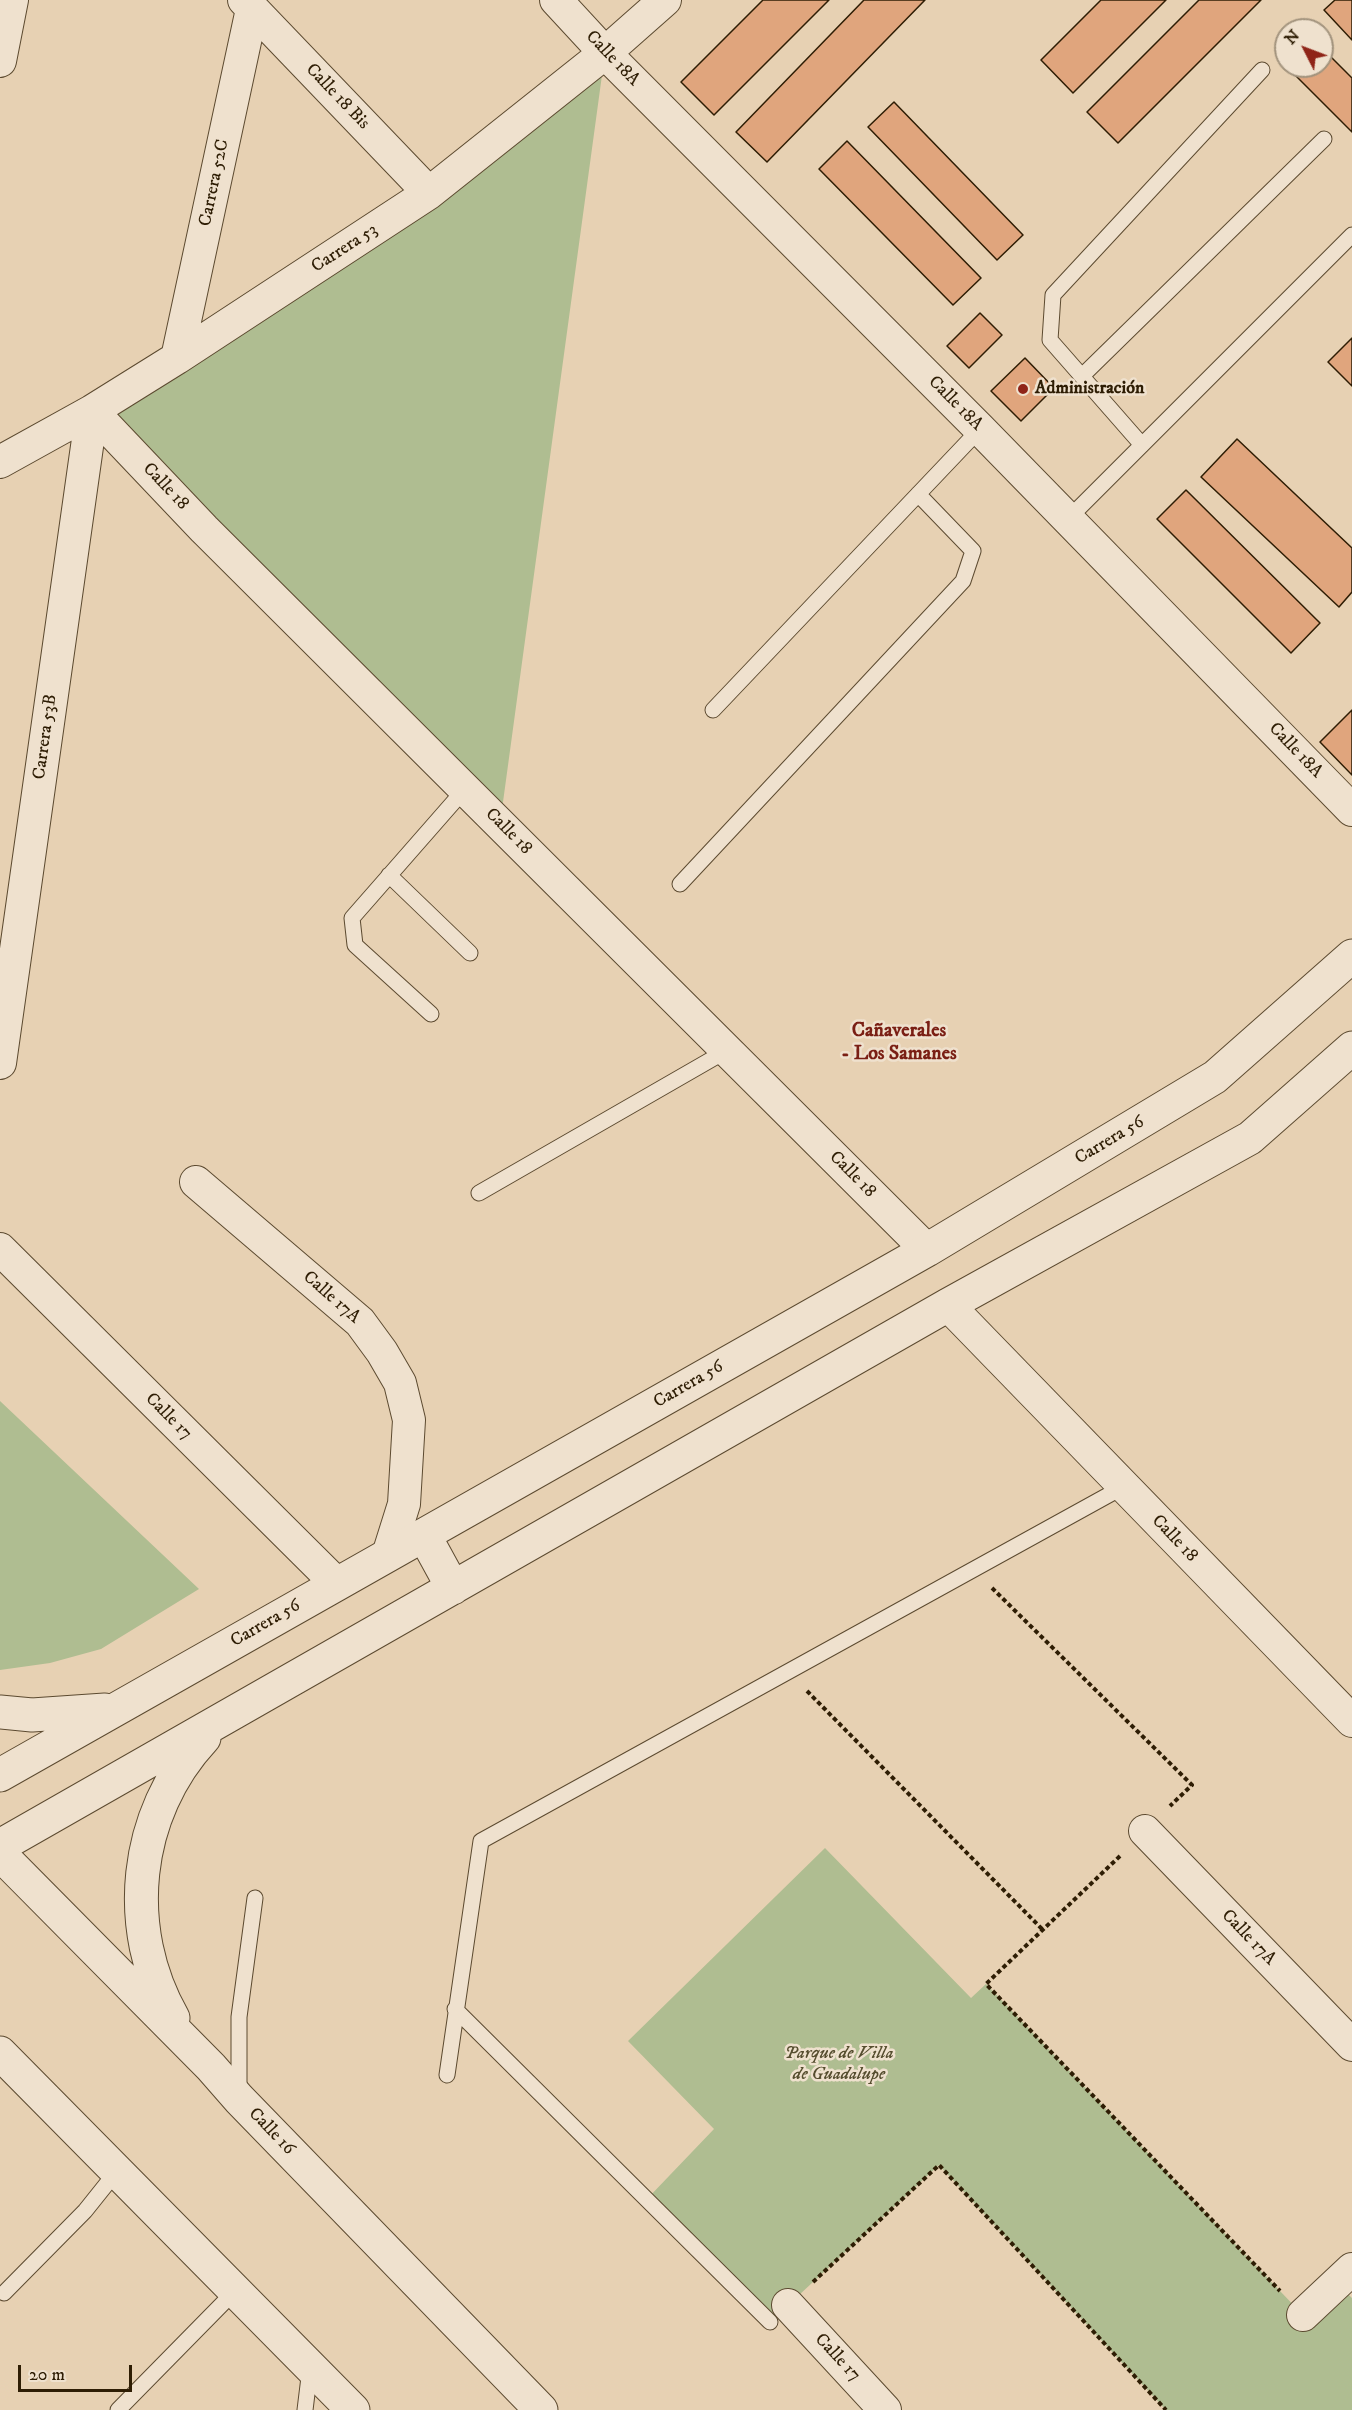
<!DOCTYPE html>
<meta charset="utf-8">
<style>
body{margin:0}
#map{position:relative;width:1352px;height:2410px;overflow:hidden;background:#e7d1b3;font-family:"IM FELL DW Pica",serif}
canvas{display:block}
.north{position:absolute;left:1274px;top:18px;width:60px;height:60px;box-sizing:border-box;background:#efe1ce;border:2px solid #a2937d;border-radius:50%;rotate:312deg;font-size:16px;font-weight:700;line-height:24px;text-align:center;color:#2e1d04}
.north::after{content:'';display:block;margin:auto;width:21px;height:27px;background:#8f2418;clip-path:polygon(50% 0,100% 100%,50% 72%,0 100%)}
.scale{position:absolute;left:18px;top:2365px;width:114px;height:27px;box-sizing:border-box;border:3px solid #2e1d04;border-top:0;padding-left:8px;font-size:18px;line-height:21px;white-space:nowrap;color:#2e1d04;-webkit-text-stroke:4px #efe1ce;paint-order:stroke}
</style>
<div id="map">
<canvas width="1352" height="2410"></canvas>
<div class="north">N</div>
<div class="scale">20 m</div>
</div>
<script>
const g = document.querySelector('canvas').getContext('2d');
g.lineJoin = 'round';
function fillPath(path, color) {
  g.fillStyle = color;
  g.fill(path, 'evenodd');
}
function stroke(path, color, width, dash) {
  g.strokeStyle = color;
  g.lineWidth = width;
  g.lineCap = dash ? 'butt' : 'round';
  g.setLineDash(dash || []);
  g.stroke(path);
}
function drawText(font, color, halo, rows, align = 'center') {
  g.font = font + ' "IM FELL DW Pica",serif';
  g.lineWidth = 5;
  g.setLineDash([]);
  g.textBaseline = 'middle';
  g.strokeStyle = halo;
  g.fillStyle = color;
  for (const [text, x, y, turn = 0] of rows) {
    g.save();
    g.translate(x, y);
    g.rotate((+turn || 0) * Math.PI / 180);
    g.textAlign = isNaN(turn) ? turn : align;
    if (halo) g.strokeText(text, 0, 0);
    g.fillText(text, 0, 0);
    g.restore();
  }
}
fillPath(new Path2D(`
 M605,53L500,824L92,411Z
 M0,1401L199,1589L101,1649L50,1663L0,1670Z
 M825,1848L971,1998L986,1984L1303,2315L1337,2283L1352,2298V2410H1166L939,2165L770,2322L647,2199L714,2129L628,2041Z`), '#afbd91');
const building = new Path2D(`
 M763,0H829L714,115L681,82Z
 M864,0H925L767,162L736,132Z
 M1101,0H1166L1073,93L1041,60Z
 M1199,0H1261L1118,143L1087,112Z
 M1335,0H1352V40L1324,10Z
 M1322,48L1352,78V132L1286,66H1322Z
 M1286,51V66L1279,58Z
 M894,102L1023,235L997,260L868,127Z
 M847,141L981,278L953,305L819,169Z
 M980,313L1002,335L969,368L947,346Z
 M1352,338V386L1328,362Z
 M1025,358L1054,388L1021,421L991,391Z
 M1237,439L1352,548V592L1339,607L1201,477Z
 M1186,490L1320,623L1291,653L1157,519Z
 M1352,710V775L1320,742Z`);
fillPath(building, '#e0a57d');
stroke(building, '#2e1d04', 1.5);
const service = new Path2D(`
 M1082,376L1324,139
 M1142,445L1050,340L1053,295L1262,70
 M1068,519L1352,235
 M713,710L980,429
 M389,875L470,953
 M680,884L963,581L973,551L918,494
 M431,1014L355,945L352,918L465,789
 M479,1193L726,1051
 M455,2009L770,2322
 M447,2075L481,1841L1123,1487
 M239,2093V2017L255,1898
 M4,2293L85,2211L117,2171
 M118,2410L235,2291
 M305,2410L310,2369`);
const minor = new Path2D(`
 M244,0L429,193
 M556,0L605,53L980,429L1352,810
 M0,61L12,0
 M177,358L252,9
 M92,411L204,529L927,1250
 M0,462L92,411L177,358L429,193L605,53L665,0
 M0,1063L92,411
 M196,1182L360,1322L382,1352L400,1383L409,1420L404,1504L388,1555
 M0,1249L337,1584
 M948,1305L1352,1721
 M1145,1831L1352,2045
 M788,2305L885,2410
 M1303,2315L1352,2269`);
const tertiary = new Path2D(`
 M424,1535L453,1588
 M0,1712L32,1715L105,1710
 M0,1775L927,1250L1215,1077L1352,956
 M0,1846L948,1305L1250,1138L1352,1048
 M0,1854L211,2067L239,2099L541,2410
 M173,2018C122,1929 133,1814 204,1738
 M0,2053L353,2410`);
stroke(service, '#5c4a30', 17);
stroke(minor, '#5c4a30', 34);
stroke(tertiary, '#5c4a30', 35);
stroke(new Path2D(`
 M992,1588L1192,1785L1170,1806
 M807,1691L1043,1930
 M1120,1856L986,1984L1280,2291
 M813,2282L939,2165L1166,2410`), '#2e1d04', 4, [4.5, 3]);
stroke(service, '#efe1ce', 15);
stroke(minor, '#efe1ce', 32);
stroke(tertiary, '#efe1ce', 33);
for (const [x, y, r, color] of [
 [1023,389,6,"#8f2418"]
]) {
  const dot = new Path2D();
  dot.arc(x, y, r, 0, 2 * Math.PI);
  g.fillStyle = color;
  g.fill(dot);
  stroke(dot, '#efe1ce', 2);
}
drawText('18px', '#2e1d04', '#efe1ce', [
 ["Calle 18A",612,59,46],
 ["Calle 18 Bis",337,97,46],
 ["Carrera 52C",215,183,-78],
 ["Carrera 53",345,249,-33],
 ["Calle 18A",955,404,45],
 ["Calle 18",165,487,46],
 ["Carrera 53B",46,737,-82],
 ["Calle 18A",1295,751,46],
 ["Calle 18",508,832,45],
 ["Carrera 56",1110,1141,-31],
 ["Calle 18",852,1175,45],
 ["Calle 17A",331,1298,41],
 ["Carrera 56",689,1385,-30],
 ["Calle 17",168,1417,45],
 ["Calle 18",1174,1539,46],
 ["Carrera 56",266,1624,-30],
 ["Calle 17A",1248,1938,46],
 ["Calle 16",271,2132,46],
 ["Calle 17",837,2358,47]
]);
drawText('bold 18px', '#2e1d04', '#efe1ce', [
 ["Administración",1035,389]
], 'left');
drawText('italic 18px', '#554d2e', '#efe1ce', [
 ["Parque de Villa",839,2054],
 ["de Guadalupe",839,2075]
]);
drawText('bold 20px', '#7a1f14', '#efe1ce', [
 ["Cañaverales",899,1032],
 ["- Los Samanes",899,1055]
]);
</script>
